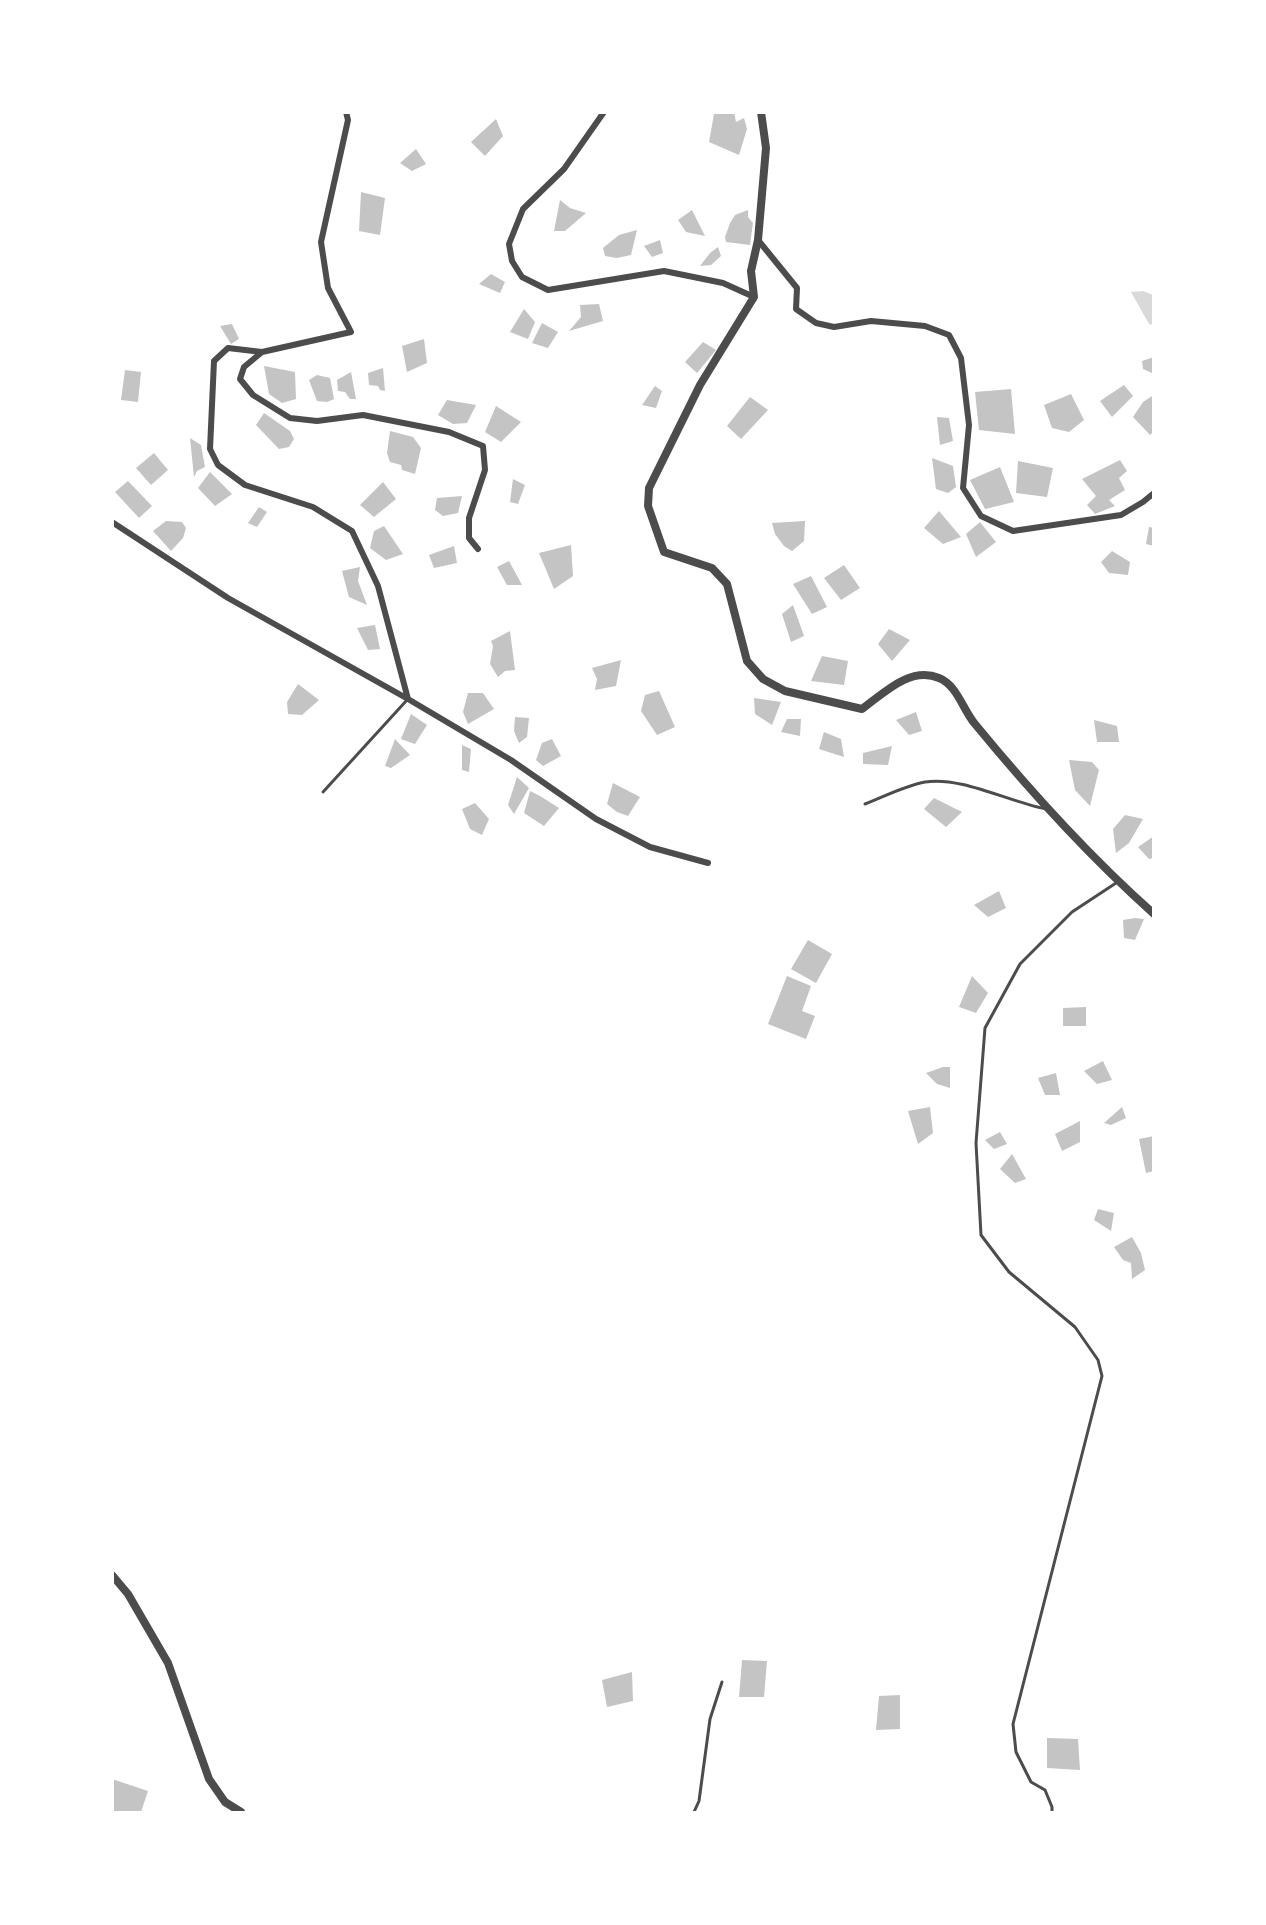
<!DOCTYPE html>
<style>
body{margin:0}
#map{position:relative;width:1266px;height:1925px;overflow:hidden;background:#fff;font-family:"Asap Condensed",sans-serif}
canvas{display:block}
.frame{position:absolute;inset:0;border:114px solid #fff;pointer-events:none}
</style>
<div id="map">
<canvas width="1266" height="1925"></canvas>
<div class="frame"></div>
</div>
<script>
const g = document.querySelector('canvas').getContext('2d');
g.lineJoin = 'round';
function fillPath(path, color) {
  g.fillStyle = color;
  g.fill(path, 'evenodd');
}
function stroke(path, color, width, dash) {
  g.strokeStyle = color;
  g.lineWidth = width;
  g.lineCap = dash ? 'butt' : 'round';
  g.setLineDash(dash || []);
  g.stroke(path);
}
fillPath(new Path2D(`
 M1143,291L1153,295V325L1149,324L1131,292Z`), '#d9d9d9');
fillPath(new Path2D(`
 M721,112H734L736,122L744,118L747,129L739,155L709,142L714,114Z
 M496,119L503,136L485,156L471,142Z
 M416,149L426,164L412,171L400,163Z
 M361,192L385,198L380,235L359,231Z
 M560,200L570,208L586,213L565,231H554Z
 M692,210L705,236L686,232L678,220Z
 M748,210V217L753,223L750,245L726,242L725,237L730,223L735,215Z
 M637,230L631,255L617,258L605,256L603,248L619,235Z
 M660,240L663,253L652,257L644,246Z
 M718,247L721,256L711,265L700,266L710,253Z
 M491,274L505,282L500,293L479,284Z
 M599,304L603,321L569,331L581,317L580,305Z
 M524,309L535,322L528,339L510,332Z
 M542,323L558,332L548,348L532,343Z
 M232,324L239,339L231,344L220,326Z
 M424,339L427,363L407,372L402,346Z
 M703,342L716,350L697,373L685,362Z
 M1154,357V374L1143,369L1142,361Z
 M264,366L295,372L296,399L282,403L269,394Z
 M383,368L385,391L380,390L378,386L369,385L368,373Z
 M125,370L141,372L138,402L121,400Z
 M351,372L356,399H350L345,392L338,391L337,380Z
 M317,375L330,378L334,399L327,402L317,401L309,380Z
 M1124,385L1133,396L1112,417L1100,401Z
 M655,386L662,391L656,408L642,405Z
 M1011,389L1015,434L979,430L975,392Z
 M1071,394L1084,420L1069,432L1052,428L1044,405Z
 M1152,396L1154,398V431L1150,435L1133,417L1143,402Z
 M750,397L768,410L741,439L727,426Z
 M447,400L476,405L467,423L453,424L438,415Z
 M496,406L521,422L501,442L485,432Z
 M264,413L290,431L294,439L289,447L279,449L256,425Z
 M937,417L949,418L953,441L940,445Z
 M390,431L413,437L421,448L415,474L402,470L401,465L390,462L387,453Z
 M190,438L201,445L205,467L197,471L194,477Z
 M154,453L168,470L151,485L136,468Z
 M932,458L953,466L956,487L948,493L936,489Z
 M1120,460L1127,471L1119,478L1125,490L1109,500L1115,506L1095,514L1087,505L1096,496L1082,479Z
 M1018,461L1053,468L1047,497L1016,493Z
 M1000,467L1014,502L985,509L970,480Z
 M210,472L232,494L215,506L198,488Z
 M513,479L525,485L518,504L510,502Z
 M128,481L152,506L139,518L115,492Z
 M383,482L396,499L374,517L360,505Z
 M462,496L458,513L443,516L435,510L437,498Z
 M259,507L267,512L257,527L248,523Z
 M939,511L961,537L943,544L924,528Z
 M166,521L182,522L186,528L183,538L171,551L153,531Z
 M805,521L804,541L792,551L784,546L775,534L772,523Z
 M980,522L996,542L976,557L966,534Z
 M384,526L403,554L386,560L370,548L374,531Z
 M1149,527L1154,528V546L1146,544Z
 M571,545L573,576L554,589L539,553Z
 M454,546L457,563L434,568L429,555Z
 M1112,551L1130,562L1128,575L1109,573L1101,562Z
 M509,561L522,585H507L497,567Z
 M844,565L860,588L841,600L824,578Z
 M360,567L358,581L367,605L349,597L342,571Z
 M811,576L827,607L812,614L793,584Z
 M793,605L804,636L791,642L782,614Z
 M375,625L380,649L368,650L357,628Z
 M889,629L910,640L892,661L878,644Z
 M510,631L515,670L505,671L498,677L490,664L493,646L491,641Z
 M822,656L848,661L844,685L811,681Z
 M621,660L616,686L595,690L597,679L592,668Z
 M298,684L319,700L302,715L288,714L287,702Z
 M659,691L675,727L657,735L641,711L645,695Z
 M468,693H483L494,709L468,724L463,712Z
 M754,698L781,702L772,725L755,714Z
 M916,712L922,731L909,735L896,720Z
 M411,714L427,725L415,744L401,739Z
 M515,717L529,718L527,737L519,743L514,731Z
 M787,719H801L800,736L781,732Z
 M1094,720L1117,726L1119,742H1097Z
 M824,732L841,739L844,757L819,749Z
 M395,739L410,755L391,768L385,766Z
 M552,739L561,756L543,766L536,760L542,743Z
 M462,745L471,749L469,772L462,770Z
 M892,746L888,765L863,764V753Z
 M1069,760L1092,762L1099,770L1090,806L1075,790Z
 M517,777L529,788L514,814L508,805Z
 M613,783L640,797L628,816L617,812L607,804Z
 M530,791L540,796L559,808L544,826L524,813Z
 M934,798L962,812L946,827L924,809Z
 M475,803L489,819L482,835L470,829L462,809Z
 M1125,815L1143,819L1129,843L1116,853L1113,829Z
 M1154,836V858L1149,859L1138,847Z
 M999,891L1006,908L988,917L974,905Z
 M1135,918L1144,919L1135,940L1124,938L1123,920Z
 M808,940L832,954L816,983L791,969Z
 M787,976L811,986L802,1011L815,1016L806,1039L768,1024Z
 M972,976L988,993L976,1013L959,1007Z
 M1086,1007V1026H1063V1008Z
 M1103,1061L1112,1080L1097,1084L1084,1071Z
 M943,1067H950V1088L937,1084L926,1073Z
 M1056,1073L1060,1095H1045L1038,1078Z
 M930,1107L933,1133L918,1144L908,1111Z
 M1122,1107L1126,1118L1111,1125L1104,1123Z
 M1080,1121V1142L1062,1151L1055,1134Z
 M1000,1132L1007,1144L994,1149L985,1140Z
 M1154,1136V1171L1146,1173L1139,1139Z
 M1012,1154L1026,1179L1015,1183L1000,1169Z
 M1098,1209L1114,1213L1111,1231L1094,1220Z
 M1132,1237L1141,1253L1145,1270L1132,1279L1131,1263L1123,1260L1114,1247Z
 M742,1660L767,1661L764,1697H739Z
 M632,1672L633,1701L607,1707L602,1680Z
 M900,1695V1729L876,1730L879,1696Z
 M1047,1738L1078,1739L1080,1770L1047,1768Z
 M112,1779L148,1791L141,1812H112Z`), '#c4c4c4');
stroke(new Path2D(`
 M323,792L407,700
 M865,804C883,797 907,785 925,782C961,776 1009,802 1046,809
 M694,1812L699,1801L710,1719L722,1682
 M1052,1812V1807L1045,1790L1031,1782L1016,1752L1013,1724L1102,1376L1098,1360L1075,1327L1009,1272L981,1235L976,1143L985,1028L1020,964L1072,912L1116,883`), '#4c4c4c', 3);
stroke(new Path2D(`
 M346,112L348,120L321,242L328,288L351,332L262,352L244,367L240,379L253,395L290,418L317,421L363,415L449,432L483,446L485,470L469,518V538L478,549
 M604,112L564,169L523,209L509,244L512,261L522,277L548,290L664,271L723,283L754,297
 M758,240L797,288L796,309L816,323L834,327L871,321L925,326L949,335L961,358L969,425L963,488L981,516L1013,531L1121,515L1143,502L1154,493
 M262,352L228,348L214,361L210,449L218,465L245,485L313,507L352,531L378,586L408,699
 M112,522L228,598L408,699L511,760L596,819L650,847L708,863`), '#4c4c4c', 6);
stroke(new Path2D(`
 M761,112L766,148L758,240L751,271L754,297L700,385L649,488L648,506L664,552L712,568L727,584L747,661L763,679L785,691L862,709C884,693 910,666 939,678C957,685 963,710 975,724C1030,791 1089,856 1154,914
 M112,1575L128,1594L168,1663L209,1779L225,1802L241,1812`), '#4c4c4c', 8);
</script>
